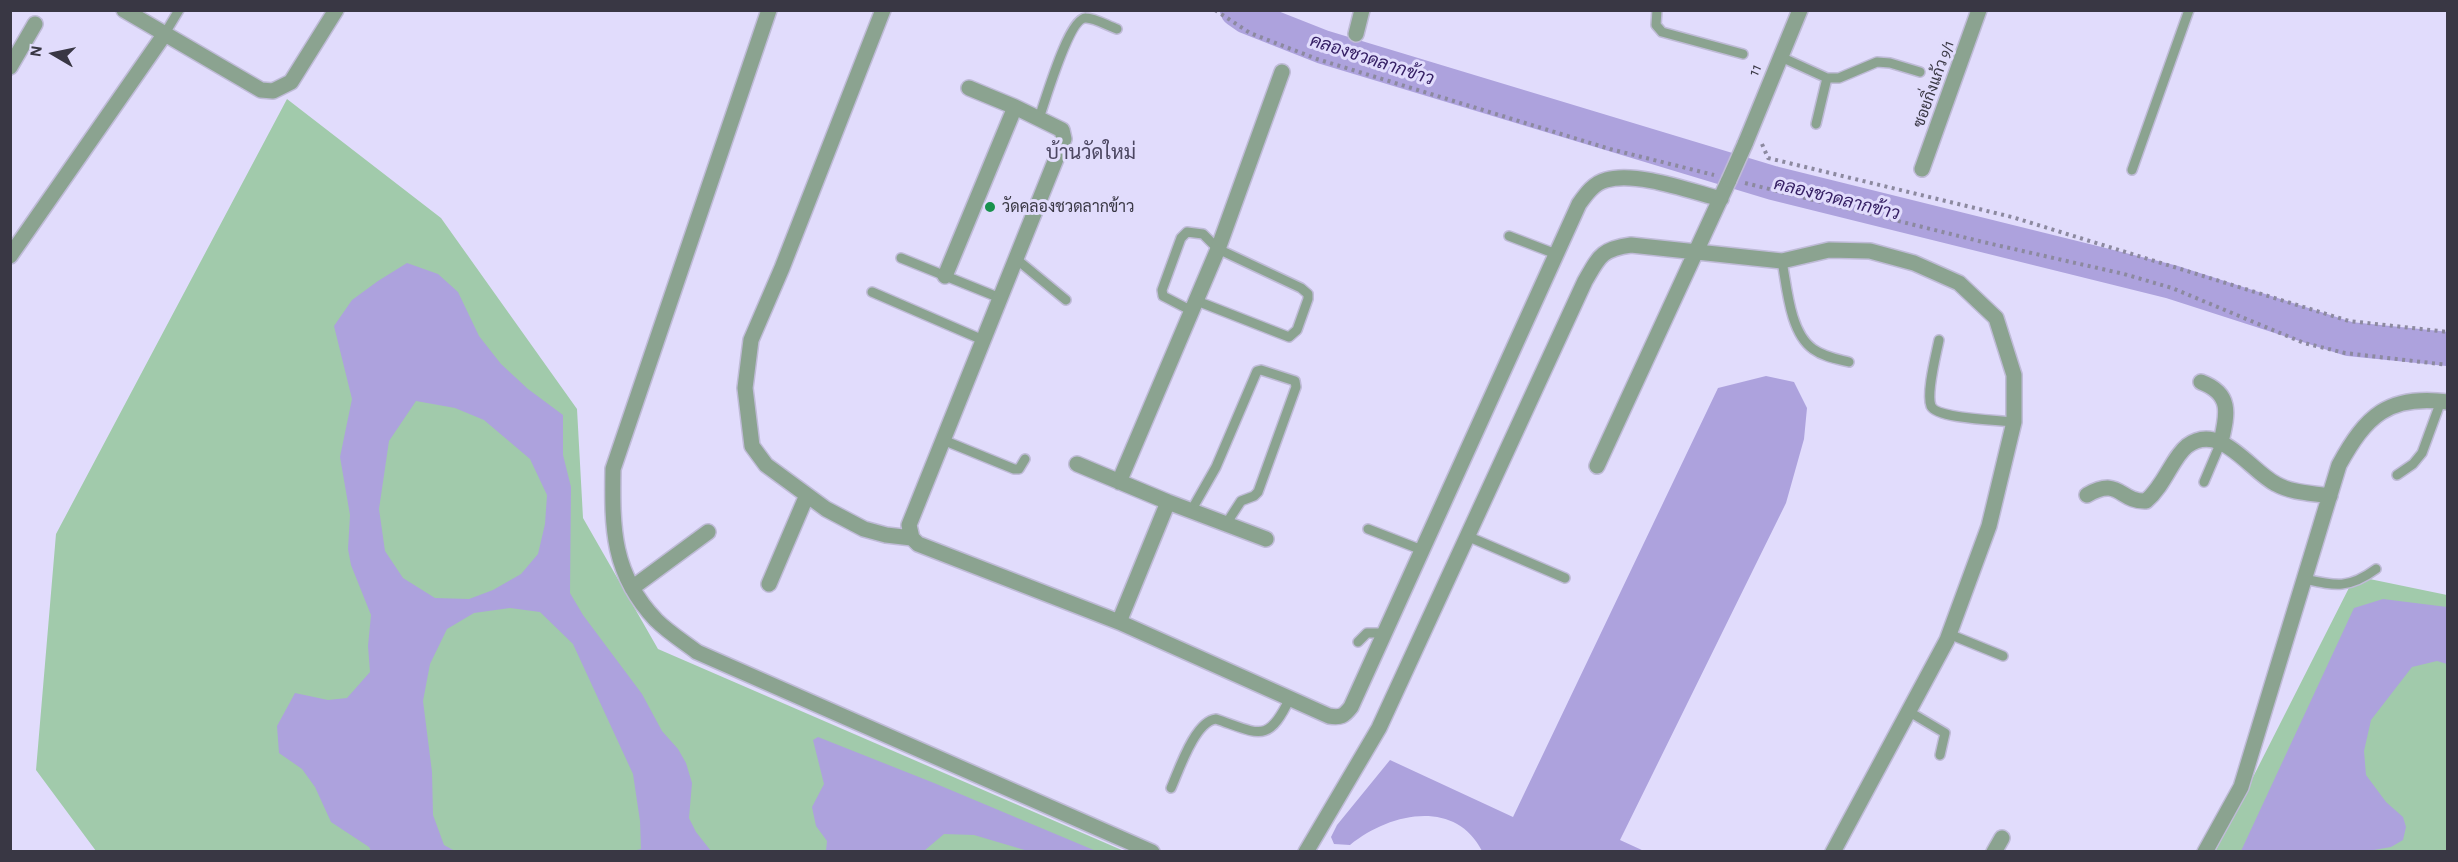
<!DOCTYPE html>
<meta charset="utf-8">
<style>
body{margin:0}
#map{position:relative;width:2458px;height:862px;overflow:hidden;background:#e1dcfc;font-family:"Alegreya Sans",sans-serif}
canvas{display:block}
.frame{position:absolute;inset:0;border:12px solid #393744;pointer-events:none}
.north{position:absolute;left:24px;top:24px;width:60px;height:60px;-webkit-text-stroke:4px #e1dcfc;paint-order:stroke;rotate:279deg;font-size:16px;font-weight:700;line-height:24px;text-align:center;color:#393744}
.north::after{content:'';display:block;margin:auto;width:21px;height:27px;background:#393744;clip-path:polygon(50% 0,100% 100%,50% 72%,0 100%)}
</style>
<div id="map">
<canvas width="2458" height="862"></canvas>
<div class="frame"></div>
<div class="north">N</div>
</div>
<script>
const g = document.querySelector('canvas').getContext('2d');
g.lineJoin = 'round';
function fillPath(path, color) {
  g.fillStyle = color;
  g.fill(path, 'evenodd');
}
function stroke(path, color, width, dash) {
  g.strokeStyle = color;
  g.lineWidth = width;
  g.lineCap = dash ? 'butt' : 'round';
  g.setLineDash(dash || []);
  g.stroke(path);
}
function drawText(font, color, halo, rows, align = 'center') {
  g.font = font + ' "Alegreya Sans",Sarabun,sans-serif';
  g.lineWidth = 6;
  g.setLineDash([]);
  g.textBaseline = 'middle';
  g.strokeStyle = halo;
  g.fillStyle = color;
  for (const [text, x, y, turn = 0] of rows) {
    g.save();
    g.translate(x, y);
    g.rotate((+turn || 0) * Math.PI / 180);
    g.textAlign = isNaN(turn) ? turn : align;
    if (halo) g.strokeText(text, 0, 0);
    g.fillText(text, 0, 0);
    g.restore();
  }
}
fillPath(new Path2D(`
 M287,99L441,218L577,409L583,518L658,649L1124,851H96L36,770L56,534Z
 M2355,576L2447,595V851L2215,852Z`), '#a1caab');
fillPath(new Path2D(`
 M407,263L438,274L458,292L479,336L501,364L528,389L563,415V455L571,487L570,593L583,615L642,694L662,731L678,749L686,763L692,783L689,818L696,832L711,851H633L641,849L640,821L633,774L573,644L540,612L510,608L474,613L447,629L430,664L423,701L432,772L433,815L444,845L455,851H371L369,847L331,822L315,787L302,769L279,753L277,726L295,693L328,700L347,698L370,672L368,646L371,615L351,565L348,549L350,515L340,457L352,399L334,326L352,300L378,281ZM416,401L455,408L484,420L530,459L547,495L545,524L538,554L521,574L493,590L469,599L435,598L403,578L385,551L379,509L389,441Z
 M1766,376L1794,382L1807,408L1804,439L1786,503L1620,840L1644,851H1482C1455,798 1389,813 1350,845L1334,844L1331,837L1337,825L1390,760L1513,817L1718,388Z
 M2383,599L2447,607V664L2437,661L2412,667L2371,720L2364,751L2366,775L2386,802L2403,817L2406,827L2403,840L2391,847L2368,851H2241L2354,608Z
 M818,737L934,783L1096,851H1028L974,835L944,834L924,851H826L827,841L816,826L812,807L824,784L813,740Z`), '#ada2dd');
stroke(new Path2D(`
 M1237,10L1247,17L1323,47L1773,183L2172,282L2349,339L2448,349`), '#ada2dd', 34);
const lane = new Path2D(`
 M1657,10L1656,25L1662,32L1743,54
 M164,35L179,10
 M1781,57L1827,78H1839L1877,62L1890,63L1920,72
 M1039,118C1045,102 1069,17 1086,18C1095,18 1108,26 1117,29
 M1816,124L1827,78
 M2132,170L2189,10
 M1509,236L1556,254
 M901,258L1000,298
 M1015,258L1066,300
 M1782,261C1787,288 1790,333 1813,349C1824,357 1837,359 1849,362
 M872,292L983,340
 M1192,311L1163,296L1162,290L1181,238L1187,232L1203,234L1218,249L1301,288L1308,294V299L1297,330L1289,337L1197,301
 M1939,340C1936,355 1926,393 1931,406C1937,419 1999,420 2014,422
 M943,440L1014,469H1019L1025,459
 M2397,475L2413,464L2422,453L2441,401
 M2204,482L2221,442
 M1191,511L1216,467L1257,371L1261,370L1295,381L1296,387L1258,492L1254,496L1241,501L1226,524
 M1368,529L1422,550
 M1467,536L1565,578
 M2305,579C2336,586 2349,589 2376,569
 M1949,634L2003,656
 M1358,642L1367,633H1384
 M1908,711L1945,733L1940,755
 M1171,788C1179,770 1195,721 1216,719C1260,734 1268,744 1290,698`);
const street = new Path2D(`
 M124,10L261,90L273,91L291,82L336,10
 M769,10L613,469C612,528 612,574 656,620C668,632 684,642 697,652L1152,852
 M883,10L782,268L751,340L745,388L752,446L766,465L826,509L864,529L886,535L912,538L918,544L1119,622L1329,716C1341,718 1344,716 1351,707L1579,204C1586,194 1594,183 1606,180C1636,171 1690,191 1721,199
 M1356,34L1362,10
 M10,67L35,24
 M1745,144L1800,10
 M1922,169L1979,10
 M10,256L164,35
 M945,276L1015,107
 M2201,382C2233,394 2227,415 2221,442
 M1077,464L1168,502L1266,539
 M1597,466L1729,180
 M1119,482L1218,249L1282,72
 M2087,495C2120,476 2119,502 2146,501C2165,485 2172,458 2187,446C2220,421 2249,470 2276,484C2292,493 2312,493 2330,496
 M912,538L909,525L1064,139L1062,130L1015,107L969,88
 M769,584L807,495
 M632,588L708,532
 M1119,622L1168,502
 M1306,852L1379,728L1585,281C1599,257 1601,249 1631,245L1782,261L1829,250L1870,251L1914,263L1959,283L1996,318L2014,375V422L1989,526L1947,640L1833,852
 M1994,852L2002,838
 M2205,852L2241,787L2339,465C2366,416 2388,394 2448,402`);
stroke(lane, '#bfbbd7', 12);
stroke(street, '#bfbbd7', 18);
stroke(new Path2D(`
 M1215,10L1250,33L1317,59L1610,149L1714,175
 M1762,144L1768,158L2012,217L2349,321L2448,332
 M1745,183L1983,242L2124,274L2172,288L2304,343L2345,353L2448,365`), '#8c899f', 4, [3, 4.5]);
stroke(lane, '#8ba390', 9);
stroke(street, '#8ba390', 15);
const streetBridge = new Path2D(`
 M1729,180L1745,144`);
stroke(streetBridge, '#bfbbd7', 18, []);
stroke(streetBridge, '#8ba390', 15);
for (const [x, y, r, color] of [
 [990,207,6,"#18914d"]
]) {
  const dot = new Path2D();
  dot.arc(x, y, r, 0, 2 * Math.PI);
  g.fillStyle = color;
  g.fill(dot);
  stroke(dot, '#e1dcfc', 2);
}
drawText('16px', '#393744', '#e1dcfc', [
 ["11",1755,70,-67],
 ["ซอยกิ่งแก้ว 9/1",1934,84,-70]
]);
drawText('16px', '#393744', '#e1dcfc', [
 ["วัดคลองชวดลากข้าว",1002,207]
], 'left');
drawText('italic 18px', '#341e63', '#e1dcfc', [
 ["คลองชวดลากข้าว",1372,60,18],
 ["คลองชวดลากข้าว",1837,199,14]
]);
drawText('20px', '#4c4762', '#e1dcfc', [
 ["บ้านวัดใหม่",1091,153]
]);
</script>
